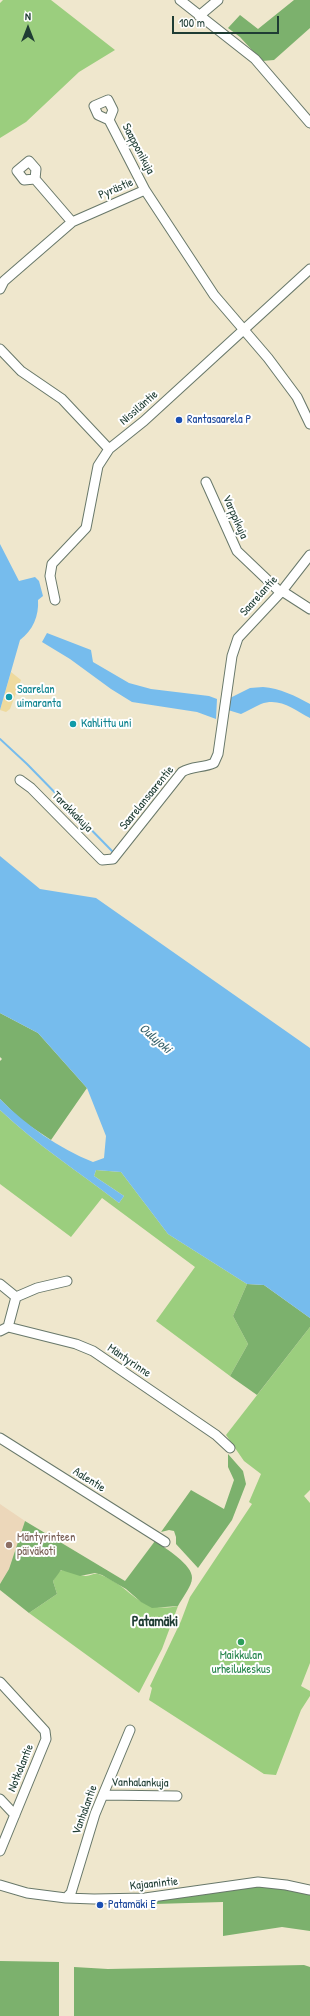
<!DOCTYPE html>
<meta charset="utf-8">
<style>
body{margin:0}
#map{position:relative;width:310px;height:2016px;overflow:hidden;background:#efe7cd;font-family:"Patrick Hand",sans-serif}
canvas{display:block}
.north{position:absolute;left:8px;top:8px;width:40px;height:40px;-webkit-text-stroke:3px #fff;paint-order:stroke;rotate:0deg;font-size:11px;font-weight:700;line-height:16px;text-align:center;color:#1f3d34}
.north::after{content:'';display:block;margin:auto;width:14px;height:18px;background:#1f3d34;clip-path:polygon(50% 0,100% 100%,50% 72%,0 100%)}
.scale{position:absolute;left:172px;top:16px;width:107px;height:18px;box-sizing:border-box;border:2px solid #1f3d34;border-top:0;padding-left:5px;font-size:12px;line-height:14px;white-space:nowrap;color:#1f3d34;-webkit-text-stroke:3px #fff;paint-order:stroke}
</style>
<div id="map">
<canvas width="310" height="2016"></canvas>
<div class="north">N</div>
<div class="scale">100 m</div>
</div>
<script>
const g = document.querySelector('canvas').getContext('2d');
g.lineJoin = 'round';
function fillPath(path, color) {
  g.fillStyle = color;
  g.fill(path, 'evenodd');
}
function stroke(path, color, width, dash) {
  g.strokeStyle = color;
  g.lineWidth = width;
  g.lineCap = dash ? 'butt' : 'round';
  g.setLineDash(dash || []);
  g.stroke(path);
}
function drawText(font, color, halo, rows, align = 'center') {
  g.font = font + ' "Patrick Hand",sans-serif';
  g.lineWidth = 4;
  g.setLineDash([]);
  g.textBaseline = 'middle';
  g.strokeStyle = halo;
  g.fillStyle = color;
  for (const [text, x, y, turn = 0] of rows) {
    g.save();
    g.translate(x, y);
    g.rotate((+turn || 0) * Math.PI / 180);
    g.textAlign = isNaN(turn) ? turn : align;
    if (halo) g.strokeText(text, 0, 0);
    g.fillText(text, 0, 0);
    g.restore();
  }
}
fillPath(new Path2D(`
 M0,1504L25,1521L9,1569L0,1584Z`), '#ecd7ba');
fillPath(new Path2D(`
 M3,0H51L115,50L79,72L26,122L0,138V3Z
 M0,1110C37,1145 79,1172 119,1203L124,1196L94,1176L96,1170L121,1172L168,1234L247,1284L233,1316L248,1344L230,1376L156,1321L195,1267L102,1198L71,1237L0,1184Z
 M310,1327V1490L304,1496L310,1503V1663L301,1686L310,1691V1696L301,1710L276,1775L264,1774L149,1700L152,1688L150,1686L181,1621L190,1597L252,1504L249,1502L261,1474L244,1461L226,1435Z
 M62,1570C70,1571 79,1576 86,1576C92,1575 95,1572 101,1575C134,1588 137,1614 178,1606L162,1649L139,1693L29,1613L57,1594L53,1581L58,1572Z`), '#9bce7e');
fillPath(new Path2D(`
 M294,0H310V28L274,60L262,61L240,37L228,28L240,15L258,29Z
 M0,1013L38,1033L87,1088L51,1140L21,1120L0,1099V1061L2,1059L0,1057Z
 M247,1284L264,1285L310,1318V1327L257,1395L230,1376L248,1344L233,1316Z
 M228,1454L243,1471L246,1484L232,1520L198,1568L176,1544V1537L174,1531L169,1530L161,1532L191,1490L224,1509L234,1480L228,1467Z
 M25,1521L125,1581L155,1541C165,1548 193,1565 192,1578C192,1586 182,1598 178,1606L152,1608L141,1602L126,1589L102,1575L95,1573L80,1576L61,1570L53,1581L57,1594L29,1613L0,1590V1584L9,1569Z
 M260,1886L285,1888L310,1895V1931L282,1927L223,1936V1902L120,1905Z
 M0,1961L59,1962V2016H0Z
 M304,1965L310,1967V2016H74V1967L108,1969Z`), '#7cb16d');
fillPath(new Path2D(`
 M11,672L21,680L10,709L6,712L0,710Z`), '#eeda9e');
fillPath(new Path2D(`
 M0,544L19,581L35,577L39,581L43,596L38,600C39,616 33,630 20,640L0,710Z
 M47,633L91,650L93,662L129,683L151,689L209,696L217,699L216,719L197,712L132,702L111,689L70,659L42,642Z
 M263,687C280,688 295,696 310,704V718C294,710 280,697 261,704C254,707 248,711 241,714L228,710V699L250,688Z
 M0,856L40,889L96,898L310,1048V1318L264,1285L247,1284L168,1234L121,1172L96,1170L94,1176L124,1196L119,1203C79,1172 37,1145 0,1110V1099C27,1126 58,1148 93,1162L104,1158L106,1136L87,1088L38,1033L0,1013Z`), '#76bced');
stroke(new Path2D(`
 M0,739L27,764L113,852`), '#76bced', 2);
const minor = new Path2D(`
 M180,0L255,59L310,123
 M199,16L218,0
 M109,120L98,115L94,106L108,100L113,110L109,120L145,190
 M35,179L24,180L17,171L29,161L36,169L35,179L72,222
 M0,289L4,281L72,222L145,190L214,295L268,358L297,397L310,424
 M0,349L21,371L62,399L109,449
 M206,482L237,551L280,592
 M282,591L310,609
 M55,600L50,576L52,564L86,528L98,466L109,449L144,421L310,269
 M20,780L31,788L102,860L113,859L182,772C192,766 203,768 214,763L218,754L232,656L238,638L282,591L310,555
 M0,1284L16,1297L8,1327
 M16,1297L37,1288L67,1281
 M0,1331L8,1327L76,1344L93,1351L216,1435L230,1448
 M0,1438L165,1542
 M0,1682L45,1731L46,1739L0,1851
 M103,1795L177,1796
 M0,1799L15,1815
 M0,1885L27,1893L66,1898L94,1899L145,1898L258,1882L286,1885L310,1890
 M66,1898L71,1893L95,1814L130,1730`);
stroke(minor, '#68786a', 11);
stroke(minor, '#fff', 9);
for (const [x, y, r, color] of [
 [179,420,4,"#1a4fb4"],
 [9,697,4,"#0f9aa8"],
 [73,724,4,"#0f9aa8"],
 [9,1545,4,"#8d6e63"],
 [241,1642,4,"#2e9e5b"],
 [100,1905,4,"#1a4fb4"]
]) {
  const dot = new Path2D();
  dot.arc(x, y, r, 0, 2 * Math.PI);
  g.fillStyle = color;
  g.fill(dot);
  stroke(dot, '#fff', 1.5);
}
drawText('12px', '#1f3d34', '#fff', [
 ["Saapponikuja",138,149,62],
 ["Pyrästie",116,189,-23],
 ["Nissiläntie",139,408,-41],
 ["Varppikuja",235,517,66],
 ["Saarelantie",259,596,-48],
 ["Saarelansaarentie",147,798,-51],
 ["Tarakkakuja",72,812,45],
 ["Mäntyrinne",129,1361,34],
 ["Aalentie",89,1480,32],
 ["Notkolantie",21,1768,-68],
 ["Vanhalankuja",140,1783,1],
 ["Vanhalantie",85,1810,-70],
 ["Kajaanintie",154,1884,-6]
]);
drawText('12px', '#164399', '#fff', [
 ["Rantasaarela P",187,420],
 ["Patamäki E",108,1905]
], 'left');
drawText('12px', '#0d838f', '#fff', [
 ["Saarelan",17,690],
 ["uimaranta",17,704],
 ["Kahlittu uni",81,724]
], 'left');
drawText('12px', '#785e54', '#fff', [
 ["Mäntyrinteen",17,1538],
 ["päiväkoti",17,1552]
], 'left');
drawText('12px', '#27864d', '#fff', [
 ["Maikkulan",241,1656],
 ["urheilukeskus",241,1670]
]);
drawText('italic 13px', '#39636c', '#fff', [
 ["Oulujoki",155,1039,41]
]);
drawText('bold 14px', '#1f3d34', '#fff', [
 ["Patamäki",155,1622]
]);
</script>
